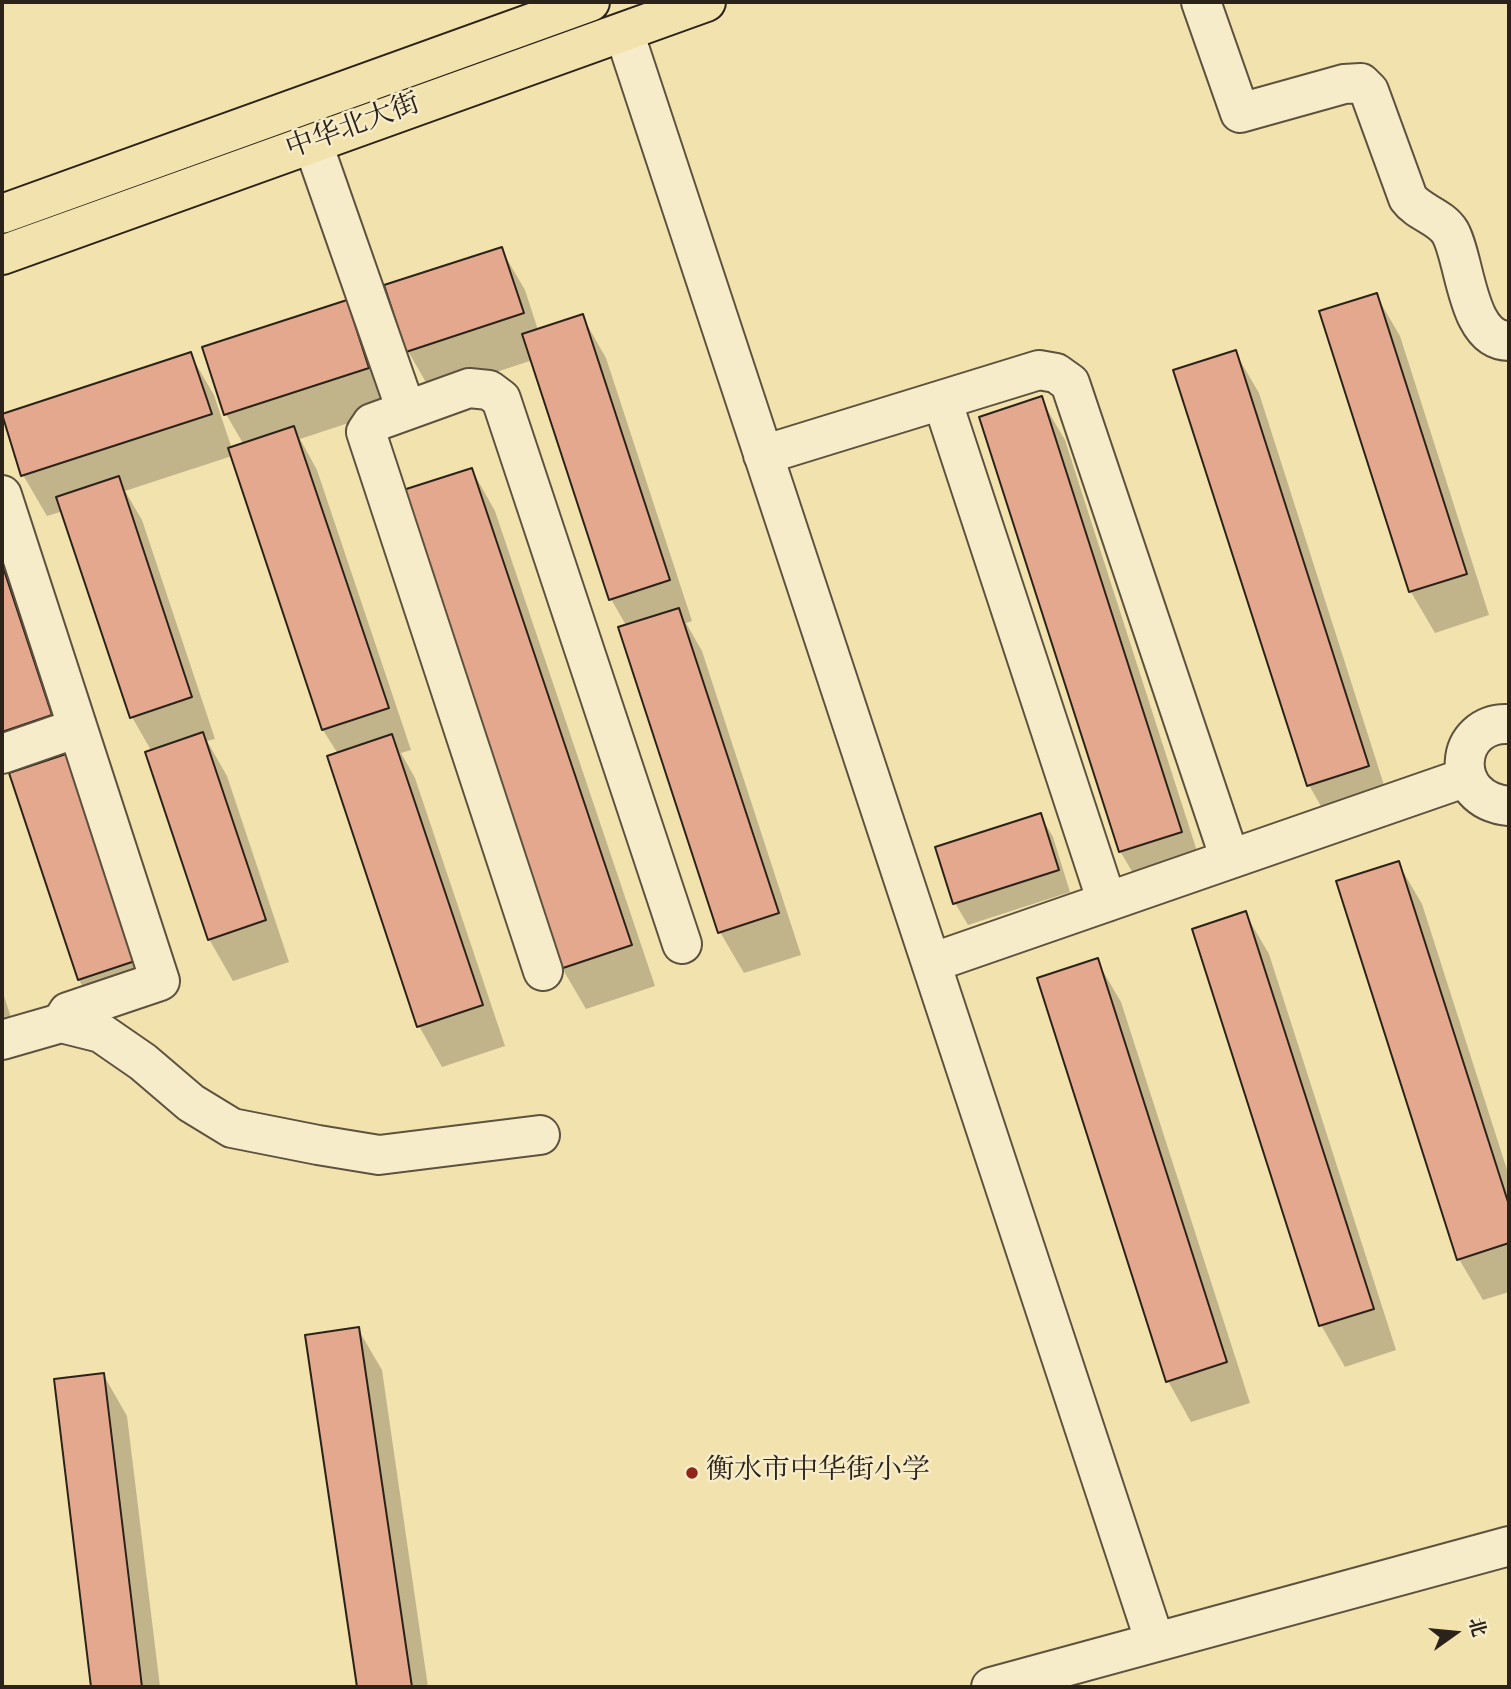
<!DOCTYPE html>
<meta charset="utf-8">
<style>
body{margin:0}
#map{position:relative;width:1511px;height:1689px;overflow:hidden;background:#f2e2ae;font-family:"Sorts Mill Goudy","Noto Serif SC",serif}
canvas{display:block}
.frame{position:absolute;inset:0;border:4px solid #2b2219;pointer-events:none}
.north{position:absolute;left:1420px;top:1598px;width:70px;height:70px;-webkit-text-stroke:5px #f7ecca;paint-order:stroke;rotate:75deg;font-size:19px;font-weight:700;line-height:28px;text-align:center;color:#2b2219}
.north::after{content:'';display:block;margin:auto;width:24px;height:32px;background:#2b2219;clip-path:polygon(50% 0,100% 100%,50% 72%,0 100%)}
</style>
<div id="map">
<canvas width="1511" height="1689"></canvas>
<div class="frame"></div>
<div class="north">北</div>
</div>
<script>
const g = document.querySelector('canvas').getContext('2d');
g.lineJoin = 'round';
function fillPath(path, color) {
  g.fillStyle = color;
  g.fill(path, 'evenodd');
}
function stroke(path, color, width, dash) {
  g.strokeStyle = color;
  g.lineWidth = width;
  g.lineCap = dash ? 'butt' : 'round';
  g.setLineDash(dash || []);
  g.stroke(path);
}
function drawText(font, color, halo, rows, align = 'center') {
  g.font = font + ' "Sorts Mill Goudy","Noto Serif SC",serif';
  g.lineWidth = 5;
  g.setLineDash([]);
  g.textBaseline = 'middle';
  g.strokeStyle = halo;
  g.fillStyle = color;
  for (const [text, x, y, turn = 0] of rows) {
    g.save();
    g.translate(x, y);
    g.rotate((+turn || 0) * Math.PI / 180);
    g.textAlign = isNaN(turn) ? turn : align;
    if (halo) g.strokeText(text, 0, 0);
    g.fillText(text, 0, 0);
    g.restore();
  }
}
fillPath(new Path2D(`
 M501,249L525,290L538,330L582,316L606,358L692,621L686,623L702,651L801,955L744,973L720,932L627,627L611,599L533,360L432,393L408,351Z
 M1376,295L1400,336L1489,615L1435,633L1411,592L1322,312Z
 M346,302L370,344L391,409L300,439L317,470L411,750L401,753L415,778L505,1046L442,1067L419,1026L338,754L323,730L232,456L125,491L142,520L215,739L207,741L227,776L289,962L233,981L209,939L152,752L132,717L63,511L47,516L23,475L190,354L214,395L232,449L244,445L226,414L205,349Z
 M1235,352L1259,393L1391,807L1332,826L1309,785Z
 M1041,399L1065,440L1204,873L1144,892L1120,851Z
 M472,470L495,511L655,986L586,1009L562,968Z
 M2,544L158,1002L103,1021L79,980L20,771L2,740Z
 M1040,815L1053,837L1070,892L968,925L955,903L937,848Z
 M1398,863L1422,904L1509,1176V1292L1483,1300L1459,1259Z
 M1245,913L1269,954L1396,1350L1345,1367L1321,1325L1194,930Z
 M1097,961L1121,1002L1250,1403L1191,1422L1168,1381Z
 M2,990L21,1048L2,1055Z
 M358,1329L382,1370L428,1687H359L307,1336Z
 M103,1374L127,1416L160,1687H92L56,1380Z`), '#0003');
const building = new Path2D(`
 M502,247L524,313L406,352L384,285Z
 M1377,293L1467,574L1409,592L1319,311Z
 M347,300L369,368L224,415L202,347Z
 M583,314L670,580L609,600L522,334Z
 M1236,350L1369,766L1307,786L1173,370Z
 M191,352L212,414L21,476L2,414Z
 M1042,396L1182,832L1119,852L979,417Z
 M294,426L389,708L322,730L228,448Z
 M472,468L632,945L560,969L400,491Z
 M119,476L192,697L130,718L56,497Z
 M2,564L52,715L2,732Z
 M679,608L779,913L718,933L618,627Z
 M203,732L266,920L208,940L145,752Z
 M392,734L483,1005L417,1027L327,756Z
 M66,754L135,961L78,980L9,773Z
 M1041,813L1059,870L953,904L935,847Z
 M1399,861L1509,1205V1243L1457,1260L1336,881Z
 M1246,911L1374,1309L1319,1326L1192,929Z
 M1098,958L1227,1362L1166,1382L1037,978Z
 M359,1327L412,1687H357L305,1335Z
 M104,1373L142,1687H91L54,1379Z`);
fillPath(building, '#e3a88d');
stroke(building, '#2b2219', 2);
const minor = new Path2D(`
 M1201,2L1240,113L1344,84L1361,83L1369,91L1408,198C1419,213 1440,216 1450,232C1466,260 1466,341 1509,341
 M624,32L1155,1642
 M313,144L406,410
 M942,400L1107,902
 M763,455L1039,370L1056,373L1070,383L1230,859
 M2,495L160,981L68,1012L61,1023
 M1509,724C1454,721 1446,800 1509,806
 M2,754L77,728
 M931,963L1467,777
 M543,971L366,432L372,423L469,388L489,390L501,399L682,944
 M2,1040L61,1023L101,1033L143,1062L191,1103L232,1128L318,1145L379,1155L540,1135
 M991,1687L1509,1546`);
const major = new Path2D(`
 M2,214L590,2
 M2,255L706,2`);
stroke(minor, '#5d523e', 42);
stroke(major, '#2b2219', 42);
stroke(minor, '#f7ecca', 38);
stroke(major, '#f2e2ae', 38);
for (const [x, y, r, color] of [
 [692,1473,7,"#8f2418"]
]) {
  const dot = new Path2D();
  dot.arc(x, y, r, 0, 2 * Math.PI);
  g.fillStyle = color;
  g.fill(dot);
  stroke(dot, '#f7ecca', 2.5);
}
drawText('28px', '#2b2219', '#f7ecca', [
 ["中华北大街",354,129,-20]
]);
drawText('28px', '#2b2219', '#f7ecca', [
 ["衡水市中华街小学",706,1473]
], 'left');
</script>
